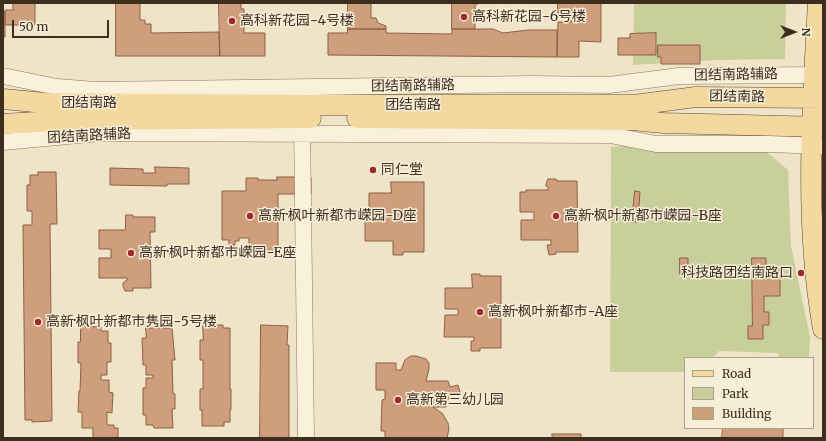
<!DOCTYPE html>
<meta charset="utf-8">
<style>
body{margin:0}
#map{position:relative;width:826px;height:441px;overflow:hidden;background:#f0e4c8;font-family:Merriweather,serif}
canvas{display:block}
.frame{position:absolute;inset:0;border:4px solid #3d2e20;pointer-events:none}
.legend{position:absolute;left:684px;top:357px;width:130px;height:72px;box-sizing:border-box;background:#f7eed8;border:1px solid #ada18e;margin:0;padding:5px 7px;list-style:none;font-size:12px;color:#3d2e20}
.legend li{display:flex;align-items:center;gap:8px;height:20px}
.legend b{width:20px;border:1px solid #ada18e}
.north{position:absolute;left:774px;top:12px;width:40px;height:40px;-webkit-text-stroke:3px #f7eed8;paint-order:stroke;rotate:90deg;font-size:11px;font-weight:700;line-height:16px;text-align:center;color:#3d2e20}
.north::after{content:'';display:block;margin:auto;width:14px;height:18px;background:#3d2e20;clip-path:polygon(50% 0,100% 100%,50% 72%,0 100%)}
.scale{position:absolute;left:12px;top:20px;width:97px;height:18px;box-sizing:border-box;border:2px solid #3d2e20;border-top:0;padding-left:5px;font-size:12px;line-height:14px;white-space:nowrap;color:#3d2e20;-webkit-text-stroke:3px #f7eed8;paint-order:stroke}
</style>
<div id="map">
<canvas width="826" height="441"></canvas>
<div class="frame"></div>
<ul class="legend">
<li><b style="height:5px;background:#f3d9a0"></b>Road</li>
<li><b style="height:11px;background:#c9cf9b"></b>Park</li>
<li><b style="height:11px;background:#cf9f7d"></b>Building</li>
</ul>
<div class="north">N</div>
<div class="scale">50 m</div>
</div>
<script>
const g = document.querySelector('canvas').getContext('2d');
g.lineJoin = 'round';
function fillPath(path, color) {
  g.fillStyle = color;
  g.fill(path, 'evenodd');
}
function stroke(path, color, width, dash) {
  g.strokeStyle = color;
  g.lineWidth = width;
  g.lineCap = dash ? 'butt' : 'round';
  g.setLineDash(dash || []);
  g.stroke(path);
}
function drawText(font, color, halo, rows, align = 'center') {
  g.font = font + ' Merriweather,"Noto Sans SC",serif';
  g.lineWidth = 3;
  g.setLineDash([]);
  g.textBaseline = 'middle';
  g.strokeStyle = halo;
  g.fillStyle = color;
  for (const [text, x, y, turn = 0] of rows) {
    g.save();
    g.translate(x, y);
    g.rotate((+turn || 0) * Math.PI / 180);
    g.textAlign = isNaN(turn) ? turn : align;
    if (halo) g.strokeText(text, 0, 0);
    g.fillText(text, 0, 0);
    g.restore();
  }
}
fillPath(new Path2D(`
 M634,3H786L785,59L715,60L633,65Z
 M625,146L654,152H767L788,170L791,246L810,337L809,358H779L778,353L719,351L712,358H685V372H610L611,147Z`), '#c9cf9b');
const building = new Path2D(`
 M13,3H35V25H5V10H13Z
 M116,3H140V20H145V24H151V33L219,32L220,56H116Z
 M219,3H241V9H244V33H265V56H220Z
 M348,3H371V18H376L378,23L386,26V29H348Z
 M452,3H478V4H475V29H452Z
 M558,3H601V42L579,41V57H557L558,22H571V13H558Z
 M3,12H5V37H3Z
 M348,29H386V33L452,34V29H493L503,33L528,30H557V57L328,55V33H347Z
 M656,33V55H618V38H630V34Z
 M658,45H700V64H661V57H658Z
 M155,167L189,168V184H167V186L110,185V168L143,169V173H155Z
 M38,172H56L57,224H50L52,421L32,422V420H25L23,225H32V211H27V185H30V175H38Z
 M277,177H311V194H278V252H249V238H239V241H235V245H229V240H222V191H246V178H258V180H277Z
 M548,179H556L557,181H577L578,252H556V254L549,255L547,245H551V240H521V220H534V212H520V192H526V190H548V187L546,186Z
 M391,182H424V252H403V255H393V241H365V215H369V193H391Z
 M635,191L640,192L638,222H632Z
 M126,215H133V217H155V232H150L151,288H133V291H125L123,286V283L127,280V278H99V258H111V249H99V230H125Z
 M680,258H688V274H680Z
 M752,258H766V270H780V296H764V312H769V325H763V339H748V326H752Z
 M472,274H480V276H501V348H480V351H471V341H474V337H444L445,315H458V309H445V288H472Z
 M203,325H223V328H230V389H231V410H230V422H224V426H202V410H200V389H203V360H200V340H203Z
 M261,325L288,326L287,345H289V438H260Z
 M81,326L101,327V331H108V343H111V362H107V375H101V380H109V392L113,393L112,413L107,412V425H114V428H118V438H93V428H82V412H78L79,391H80L81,363H78V342H80Z
 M146,328H172L175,360H172L173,394H175V409H172L173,428H154L153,425H146V415H143V388H146V378H153V375H146V365H143L142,338H146Z
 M411,356H416L426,359L429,363V369L426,381H448L450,387L458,385L461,395L454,398V399H446V407H433L442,413L448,423L449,429L447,438H385V431H381L382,400L385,399V390H376V363H396V370H401L405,360Z
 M723,428H783V438H722Z
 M552,434H581V438H553Z`);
fillPath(building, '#cf9f7d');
stroke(building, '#8d5f41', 1);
const minor = new Path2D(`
 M3,76L57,87L96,90L532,84L609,85L679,76L823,75
 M302,124L306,438
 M3,142L100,133L610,135L656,144H769L823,146`);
const major = new Path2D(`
 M818,3C812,111 804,222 823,329
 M3,99L45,103L318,105H634L696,97L823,98
 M357,118L632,120L664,123L823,127
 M3,124L68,120L311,118`);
stroke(minor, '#8d765c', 17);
stroke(major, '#5b4430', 21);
stroke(minor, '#faf1dc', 16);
stroke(major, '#f3d9a0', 20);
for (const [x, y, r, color] of [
 [464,17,4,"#9e2a2b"],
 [232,21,4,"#9e2a2b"],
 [373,170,4,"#9e2a2b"],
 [250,216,4,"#9e2a2b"],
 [556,216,4,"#9e2a2b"],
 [131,253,4,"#9e2a2b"],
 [801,273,4,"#9e2a2b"],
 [480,312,4,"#9e2a2b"],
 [38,322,4,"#9e2a2b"],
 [398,400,4,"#9e2a2b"]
]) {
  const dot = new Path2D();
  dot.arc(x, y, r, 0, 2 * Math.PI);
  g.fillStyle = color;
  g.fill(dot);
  stroke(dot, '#f7eed8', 1.5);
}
drawText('14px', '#3d2e20', '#f7eed8', [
 ["高科新花园-6号楼",472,17],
 ["高科新花园-4号楼",240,21],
 ["同仁堂",381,170],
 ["高新·枫叶新都市嵘园-D座",258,216],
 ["高新·枫叶新都市嵘园-B座",564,216],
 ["高新·枫叶新都市嵘园-E座",139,253],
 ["科技路团结南路口",793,273,"right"],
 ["高新·枫叶新都市-A座",488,312],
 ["高新·枫叶新都市隽园-5号楼",46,322],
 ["高新第三幼儿园",406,400]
], 'left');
drawText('14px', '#3d2e20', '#f7eed8', [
 ["团结南路辅路",736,75,-1],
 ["团结南路辅路",413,86,-1],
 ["团结南路",737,97,1],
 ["团结南路",89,103],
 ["团结南路",413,105],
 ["团结南路辅路",89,136,-3]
]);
</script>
